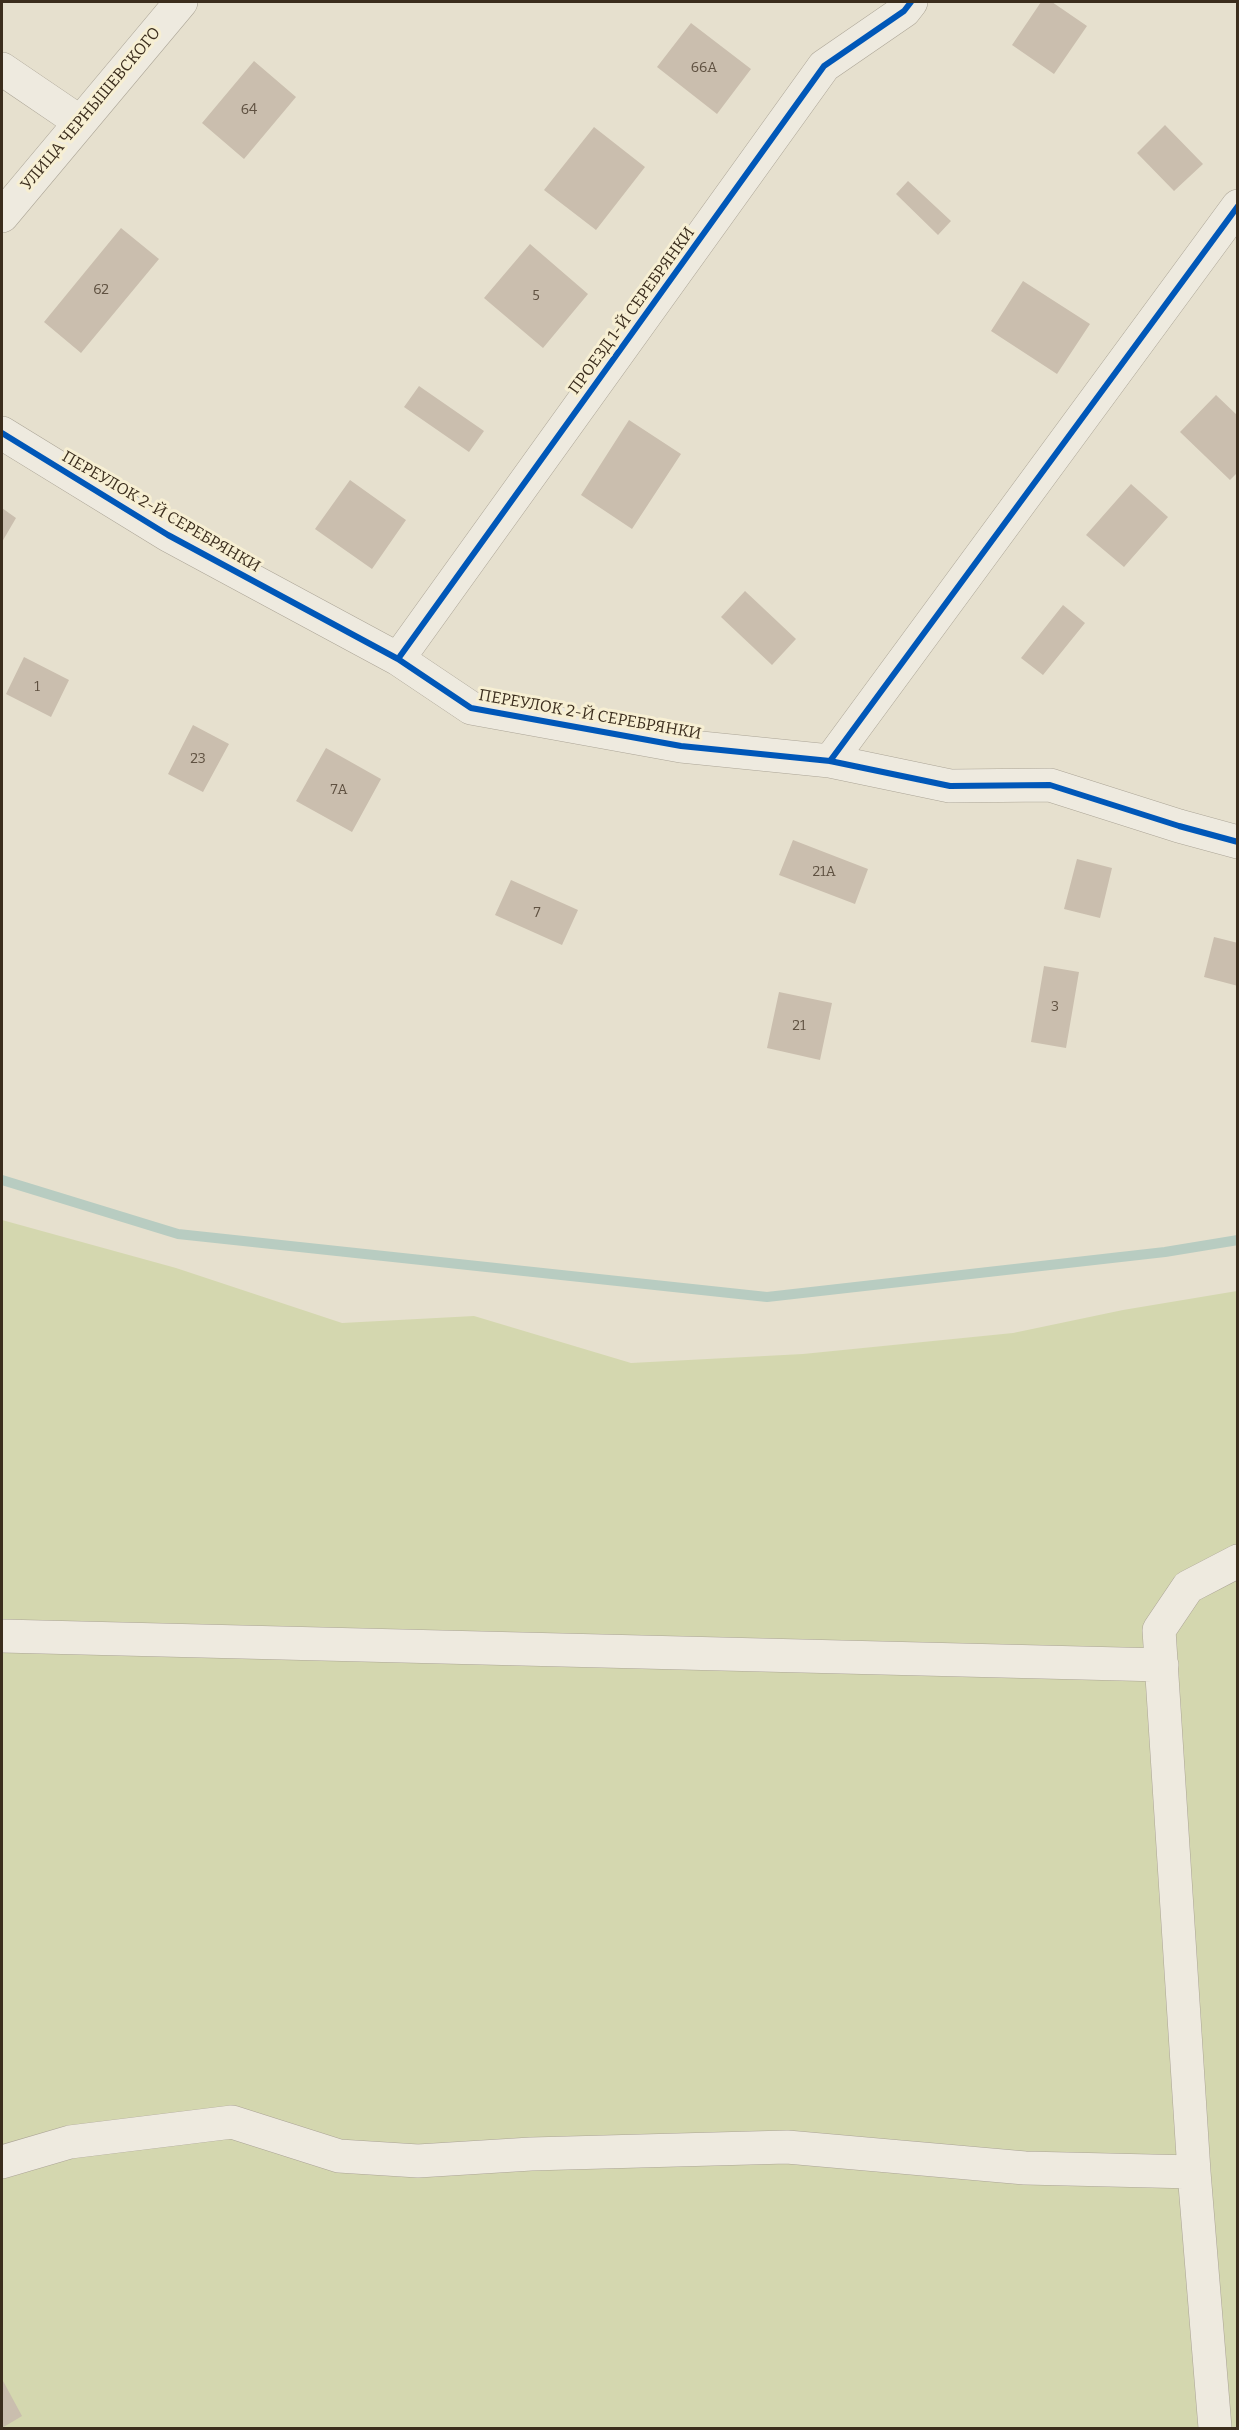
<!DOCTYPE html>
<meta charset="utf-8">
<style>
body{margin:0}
#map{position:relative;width:1239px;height:2430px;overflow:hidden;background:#e6e0ce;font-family:Bitter,serif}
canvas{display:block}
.frame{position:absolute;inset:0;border:3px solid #3b2d1d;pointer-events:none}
</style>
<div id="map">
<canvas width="1239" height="2430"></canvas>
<div class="frame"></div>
</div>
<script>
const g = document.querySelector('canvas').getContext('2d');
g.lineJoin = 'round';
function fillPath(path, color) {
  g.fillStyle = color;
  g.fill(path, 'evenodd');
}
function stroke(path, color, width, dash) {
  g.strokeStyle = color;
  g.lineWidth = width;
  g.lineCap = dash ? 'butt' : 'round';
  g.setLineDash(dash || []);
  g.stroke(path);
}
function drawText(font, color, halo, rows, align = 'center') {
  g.font = font + ' Bitter,serif';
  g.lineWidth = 6;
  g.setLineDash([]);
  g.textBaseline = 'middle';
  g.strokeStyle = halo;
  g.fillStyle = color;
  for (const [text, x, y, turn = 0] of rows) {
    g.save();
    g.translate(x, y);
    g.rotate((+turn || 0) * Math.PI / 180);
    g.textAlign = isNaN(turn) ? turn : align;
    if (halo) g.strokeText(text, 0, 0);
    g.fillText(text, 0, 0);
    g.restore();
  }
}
fillPath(new Path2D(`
 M2,1220L176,1268L342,1323L474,1316L631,1363L803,1354L1013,1333L1123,1310L1237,1291V2428H2Z`), '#d4d7af');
stroke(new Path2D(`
 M2,1180L178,1234L767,1297L1165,1252L1238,1240`), '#b8ccc1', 10);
fillPath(new Path2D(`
 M1041,2H1052L1087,26L1054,74L1012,45Z
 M691,23L751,69L717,114L657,67Z
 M254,61L296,97L244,159L202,123Z
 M1165,125L1203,164L1174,191L1137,153Z
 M594,127L645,167L596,230L544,190Z
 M908,181L951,221L938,235L896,194Z
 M121,228L159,259L81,353L44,322Z
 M530,244L588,294L543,348L484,298Z
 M1023,281L1090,324L1057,374L991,331Z
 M419,386L484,431L469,452L404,407Z
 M1216,395L1238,416V472L1230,480L1180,432Z
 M629,420L681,454L632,529L581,495Z
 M350,480L406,520L372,569L315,529Z
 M1131,484L1168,517L1124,567L1086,535Z
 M2,508L16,518L2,542Z
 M745,591L796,639L772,665L721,617Z
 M1063,605L1085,623L1043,675L1021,658Z
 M24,657L69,680L51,717L6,694Z
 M193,725L229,744L203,792L168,774Z
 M326,748L381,779L352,832L296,801Z
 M793,840L868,869L855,904L779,875Z
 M1077,859L1112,868L1100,918L1064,909Z
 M511,880L578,910L562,945L495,915Z
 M1214,937L1238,943V986L1204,977Z
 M1044,966L1079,972L1066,1048L1031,1042Z
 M779,992L832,1003L820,1060L767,1048Z
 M2,2379L22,2416L2,2428Z`), '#cabeae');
const minor = new Path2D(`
 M2,69L80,122
 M2,216L181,2
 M2,433L168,535L398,659L471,708L681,746L830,761L950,786L1050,785L1179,826L1238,842
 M398,659L824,66L904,11L911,2
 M830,761L1238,206
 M2,1636L1162,1665
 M2,2162L70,2142L232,2122L339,2156L418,2161L531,2154L787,2147L1025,2168L1194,2172L1215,2428
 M1194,2172L1159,1630L1188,1587L1238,1561`);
stroke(minor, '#aba496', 34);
stroke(minor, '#eeeadf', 33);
stroke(new Path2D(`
 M2,433L168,535L398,659L471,708L681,746L830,761L950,786L1050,785L1179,826L1238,842
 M398,659L824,66L904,11L911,2
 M830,761L1238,206`), '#0057b8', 6);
drawText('14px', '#5f5141', null, [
 ["66А",704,68],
 ["64",249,110],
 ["62",101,290],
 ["5",536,296],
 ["1",37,687],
 ["23",198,759],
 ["7А",339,790],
 ["21А",824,872],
 ["7",537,913],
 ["3",1055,1007],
 ["21",799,1026]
]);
drawText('16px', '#3b2d1d', '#f7efd3', [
 ["УЛИЦА ЧЕРНЫШЕВСКОГО",91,109,-50],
 ["ПРОЕЗД 1-Й СЕРЕБРЯНКИ",632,311,-54],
 ["ПЕРЕУЛОК 2-Й СЕРЕБРЯНКИ",161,512,30],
 ["ПЕРЕУЛОК 2-Й СЕРЕБРЯНКИ",590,715,10]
]);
</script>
